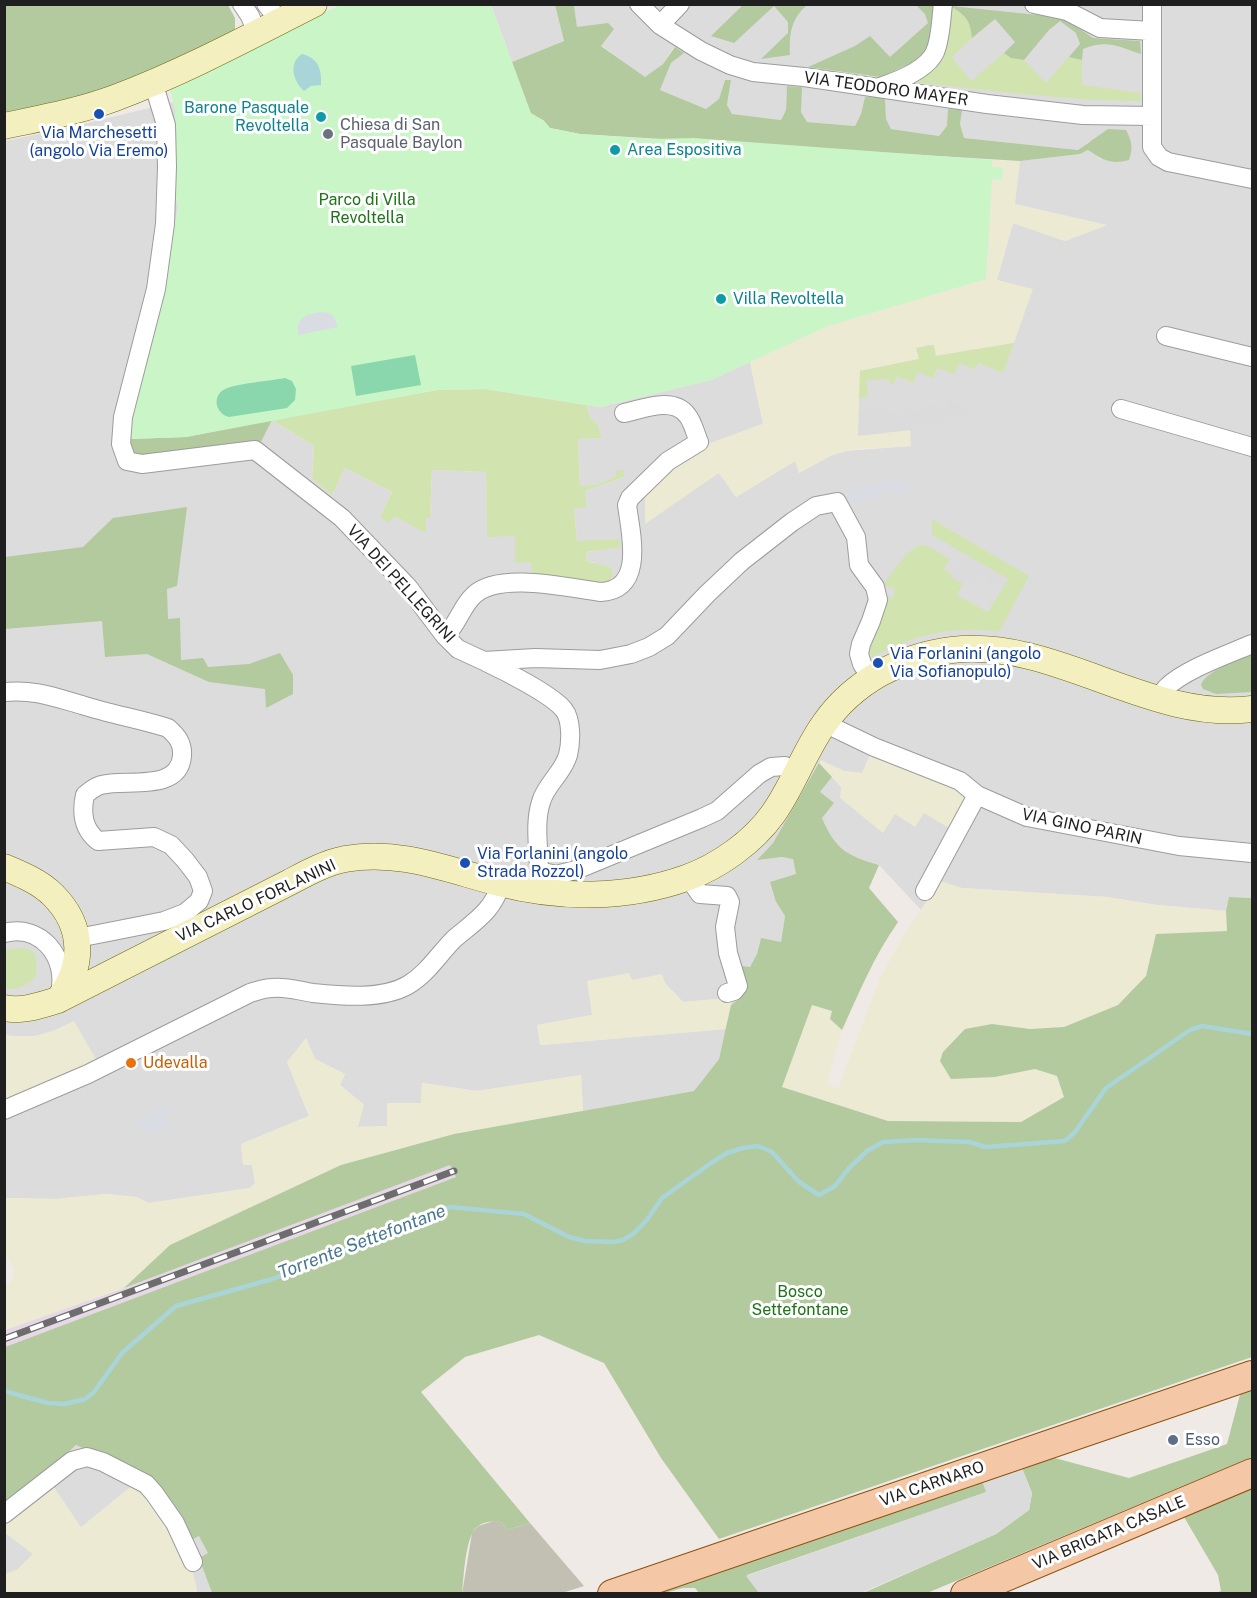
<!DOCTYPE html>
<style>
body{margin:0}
#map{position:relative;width:1257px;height:1598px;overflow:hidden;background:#efeae6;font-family:"Public Sans",sans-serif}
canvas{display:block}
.frame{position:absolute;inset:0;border:6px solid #1f1f1f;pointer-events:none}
</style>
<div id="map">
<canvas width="1257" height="1598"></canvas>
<div class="frame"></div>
</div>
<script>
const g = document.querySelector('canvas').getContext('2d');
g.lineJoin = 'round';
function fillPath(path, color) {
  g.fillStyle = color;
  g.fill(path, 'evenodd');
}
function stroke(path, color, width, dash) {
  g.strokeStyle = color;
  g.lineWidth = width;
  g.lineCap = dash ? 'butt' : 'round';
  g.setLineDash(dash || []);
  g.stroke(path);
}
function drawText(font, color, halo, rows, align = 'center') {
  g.font = font + ' "Public Sans",sans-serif';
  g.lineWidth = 6;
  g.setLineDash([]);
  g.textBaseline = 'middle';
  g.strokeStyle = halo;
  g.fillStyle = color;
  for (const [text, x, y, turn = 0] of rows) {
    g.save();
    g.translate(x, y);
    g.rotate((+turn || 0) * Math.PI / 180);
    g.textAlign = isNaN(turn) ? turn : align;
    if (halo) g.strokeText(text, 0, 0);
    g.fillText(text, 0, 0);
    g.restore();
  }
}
fillPath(new Path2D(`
 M491,5H555L564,41L512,62Z
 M574,5H1252V898L1229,897L1226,911L1157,905L1107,897L962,888L940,882L921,910L879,865L855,859L831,839L822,818L820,792L832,777L883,833L872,751L862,773L844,771L821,761L773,843L758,859L782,857L793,858L796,874L776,902L785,916L781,943L761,939L757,954L750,968L741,967L747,986L744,996L731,1005L729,998L683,1002L665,983L631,980L629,974L592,1015L537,1025L541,1045L726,1029L719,1059L694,1091L583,1111L581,1075L477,1091L422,1083L421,1103L387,1126L358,1127L363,1104L340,1085L345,1074L315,1059L306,1039L287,1062L309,1116L241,1144L243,1164L252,1165L255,1183L250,1188L149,1203L136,1197L106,1194L55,1199L5,1198V141L54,131L174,102L175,109V193L178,208L129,439L260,444L272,420L314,446L312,479L332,495L345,468L392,492L380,517L394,516L426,532V517H430L432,470L486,472L487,536H515L531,562L598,563L588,562L586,556L587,552L596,551L577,541L574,508L585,491L624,477L616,476L599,484L580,486L578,439L600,438L599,426L591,418L586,405L600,407L711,380L750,362L763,424L705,445L719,473L736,497L795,461L799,473L830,456L846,451L911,446L858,436L860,353L1032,290L997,280L1013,223L1065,241L1106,225L1014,204L1020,161L1080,154L1088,150L1102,160L1090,141L1078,150L964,138L960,124L961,110L939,136L891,129L886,119L885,96L865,97L861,114L855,126L807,122L801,112V87L787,86L786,110L781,120L732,114L727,105L731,81L725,80L719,99L706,109L660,90L671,63L683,53L674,47L663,64L645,78L577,27Z
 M76,1445L135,1473L189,1541L199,1535L209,1553L199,1558L212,1593H197L195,1580L80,1527L53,1487L5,1525V1505L38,1481Z
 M4,1532L33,1554L17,1570L5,1574Z`), '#dddcdc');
fillPath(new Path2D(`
 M450,1164L456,1177L5,1347L4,1330L124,1288Z`), '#e7d8e7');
fillPath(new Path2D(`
 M494,1521L501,1522L507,1530L530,1523L584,1586L562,1593L462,1594L472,1533L478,1526Z`), '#c2c0b2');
fillPath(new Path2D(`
 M992,160L1020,161L1015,204L1107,225L1065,241L1013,223L997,280L1033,289L1014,343L935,356L934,345H928L917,348L919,359L860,371L858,435L910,430L911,446L868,448L846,451L830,456L799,473L795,461L736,497L719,473L645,524V493L673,465L705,445L763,424L750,362L828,326L986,279L992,179L1002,180L1003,169L992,168Z
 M872,751L942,780L969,797L952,830L924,813L915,827L895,814L883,833L840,798L841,787L819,763L821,760L844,771L862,773Z
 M940,881L962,888L1107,897L1157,905L1226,911L1227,931L1157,934L1146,976L1118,1005L1064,1027L1030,1029L992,1024L965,1029L943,1052L995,1077L1035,1069L1057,1076L1064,1096L1021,1122L888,1121L782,1087L812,1005L832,1011L831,1019L842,1030L827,1084L838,1089L880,978L901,940Z
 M629,973L632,980L662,974L665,983L683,1002L729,998L731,1005L726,1029L540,1045L537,1025L592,1015L587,981Z
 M74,1021L97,1061L67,1072L5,1100L4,1034L12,1036H35L55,1030Z
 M306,1038L315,1059L345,1074L340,1085L364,1105L358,1127L387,1126V1103H421L422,1083L477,1091L581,1075L583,1111L454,1134L341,1165L170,1245L124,1288L5,1330L4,1284H10L15,1268L5,1255V1198L55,1199L106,1194L136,1197L149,1203L250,1188L255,1183L252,1165H243L241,1144L309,1116L287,1062Z
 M135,1483L153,1495L191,1563L197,1593H5L4,1574L17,1570L33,1554L5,1532V1525L53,1486L81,1527Z`), '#ecead3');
fillPath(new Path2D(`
 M951,6C967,17 970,19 972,38L952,57L971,81L1004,53L1011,58L1024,60L1046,83L1069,57L1082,60V85L1141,93V101C1065,101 988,90 912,82L932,68L947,49Z
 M1014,343L1003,373L978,363L975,369L959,363L955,374L937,368L933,378L917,372L913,383L897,376L893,384L889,383V379L867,380L868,397L859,398L860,371L919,359L916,348L934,345L936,356Z
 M486,389L586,405L591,418L599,426L601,438L578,439L580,486L599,484L616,476V471L624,470V477L585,491L586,508H574L577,541L620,539L621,547L587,552L586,556L588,562L610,567L613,574L608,583L532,578L531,562L515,563V536L487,537L486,472L432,470L430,518H426V533L394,516L389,523L380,517L392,492L345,468L332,495L312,479L314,446L272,420L437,390Z
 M932,519L1029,576L999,632C955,625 912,635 873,657L868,653L881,594L893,598L895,589L883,585C891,575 910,543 924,545C932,547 942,555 950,559L944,569L952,574L951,577L963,584L957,595L988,612L1008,579L932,535Z
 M16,948H26L35,953L37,967L35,978C25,986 18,991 5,988V950Z`), '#d1e4b0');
fillPath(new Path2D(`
 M5,5H228L235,18V29L227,36L124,83L73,99L5,112Z
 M555,5H574L577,27L608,23L614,29L601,46L645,77L663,64L675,47L684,53L671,63L660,90L706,109L719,99L725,80H731L727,105L732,114L781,120L786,110L787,86L802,87L801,112L807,122L855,126L861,114L865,97L885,96L886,119L891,129L939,136L947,126L948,109L962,110L960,124L964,138L1078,150L1108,129L1126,130C1132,141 1133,148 1129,160C1112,165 1102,160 1088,150L1080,154L1020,161L580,134L550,128L543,120L520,117L512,62L564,41Z
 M743,5H807C791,19 789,34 790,55L761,59L788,33V22L774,6L734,43L711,36Z
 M916,5H935L929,48L915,61L881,77L808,67L855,46L870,36L890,57L928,23L925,14Z
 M951,6L1057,17L1073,24L1093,38L1140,41L1141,54C1118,47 1108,39 1083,49L1082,60L1069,57L1080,44L1076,33L1060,21L1049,30L1024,60L1011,58L1004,53L1015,42L995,19L972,38C970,20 967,17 951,6Z
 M272,420L260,444L140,458L130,450L129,439L186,437Z
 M187,507L177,586L167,589L168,619L180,618L181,660L203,658L208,667L249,664L280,653L293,675V694L266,708L265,689L209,682L147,654L105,657L102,621L5,629V557L83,547L113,518Z
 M1252,655V692L1216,694L1203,689L1201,685C1206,670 1239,660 1252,655Z
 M819,763L832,777L820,792L834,803L822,818C835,849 847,856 879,865L869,888L898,922C874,956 859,993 842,1030L830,1019L832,1011L812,1005L782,1087L888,1121L1021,1122L1064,1097L1057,1076L1035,1069L995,1077L951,1079L940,1061L943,1052L965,1029L992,1024L1030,1029L1064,1027L1118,1005L1146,976L1156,934L1227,931L1226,911L1229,897L1252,898V1357L719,1539L661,1458L604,1363L539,1335L465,1357L421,1392L530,1523L507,1530L501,1522C494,1521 485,1521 478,1526C465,1535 464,1577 462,1593H212L199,1558L208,1553L199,1536L189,1541L135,1473L76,1445L38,1481L5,1505V1347L456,1177L450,1165L124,1288L170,1245L341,1165L454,1134L694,1091L719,1059L731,1005C750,991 748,987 741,966L750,967L757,954L761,938L781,942L785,916L776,902L770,882L796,874L793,859L782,857L757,860L773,843Z
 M1252,1387V1457L927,1593L861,1594L996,1534L1029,1510L1032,1493L1022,1468L1051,1457L1129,1478L1227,1444L1241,1391Z
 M982,1481L987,1492L747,1575L759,1593H699L695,1588H683L665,1593L646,1594Z
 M1252,1488V1593H1215L1221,1591L1218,1575L1184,1517Z`), '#b2ca9e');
fillPath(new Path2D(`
 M340,5H491L531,113L543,120L550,128L580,134L652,139L693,138L992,160V167L1003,168L1002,180L992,179L986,279L828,326L711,380L599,407L486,389L437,390L186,437L129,439L178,209L175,193V109L169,86Z`), '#caf5c7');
fillPath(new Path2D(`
 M415,355L421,385L356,396L351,366Z
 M285,378L292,381L296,389L295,400L287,408L229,417C216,414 211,396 225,389C238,383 270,381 285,378Z`), '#8ad7ae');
fillPath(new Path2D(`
 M949,400L967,407L968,416L947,417L942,423L914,424L910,430L858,436L859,408L882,407L901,415L905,406L922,413L926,404L945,411Z
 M964,554L1009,579L1001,590L987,583L989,578L982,574L976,584L967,578L963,584L951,577Z
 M1022,1468L1032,1493L1029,1510L996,1534L861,1593H759L746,1576L986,1492L982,1481Z`), '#dbdbdb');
fillPath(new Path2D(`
 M320,312L329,313L334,317L338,327L298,335V324L301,319L307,315Z
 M901,477L902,482L909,481V493L905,494L904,491L894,495L891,488L881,490L883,496L854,504L842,494Z
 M172,1106L174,1110L165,1114L170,1127L149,1136L145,1128L140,1130L136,1120Z`), '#dadce4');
fillPath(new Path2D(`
 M302,54C318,58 322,69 321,85L311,86L304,91C293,81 288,63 302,54Z`), '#aad5d8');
stroke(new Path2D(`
 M4,1390L11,1393L48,1403L65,1404L85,1399L94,1392L122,1353L176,1306L269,1280L320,1262L419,1217L450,1207L524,1214L569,1237L585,1241L614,1242L623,1240L633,1234L646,1221L662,1198L711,1163L727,1153L743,1148L758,1146L772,1152L799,1182L819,1195L835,1186L849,1168L867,1151L883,1142L916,1140L970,1142L985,1147L1065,1141L1075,1132L1106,1088L1190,1030L1202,1026L1252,1034`), '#aad5d8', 4.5);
const street = new Path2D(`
 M242,4L250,16L257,33
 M266,4L280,21
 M639,4L660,25L701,51L730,65L753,72L804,77L987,104L1083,115L1152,116
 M1034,4L1067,11L1100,28L1152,31
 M1152,4V147L1159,157L1168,162L1252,179
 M660,25L680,4
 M153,82L166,125L167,167L165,224L156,289L123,417L121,444L127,461L142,464L255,450L342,518L408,587L445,636L458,649L484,661L535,658L600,660L631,654L649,647L667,636L707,594L742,561L792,522L816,506L837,502L856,537L859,565L875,587L878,600L871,621L861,644L859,654L862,664L871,678
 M880,87C898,81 927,70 935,52C941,38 941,19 943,4
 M1166,336L1252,357
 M1121,409L1252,447
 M445,636C458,624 461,607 474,595C499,571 569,588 601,592C645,589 631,535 627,505L630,498L668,461L699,442C695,433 693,422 687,415C673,396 643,409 624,413
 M486,662C503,670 553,695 564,710C572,720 571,743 568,755C563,773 546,784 541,802C534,823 539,849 539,871L556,875L576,870L702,818L717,811L759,774L771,767L785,766L797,771
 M4,692C34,689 54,697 82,705C110,714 139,719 168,728C177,736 183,743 182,756C179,793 124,778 101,785C94,787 90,791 85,795C81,813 83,829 98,841L154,837L171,845L185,860L198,877L203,891L199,901L185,913L164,921L78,938
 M1160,700C1161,696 1163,691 1166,688C1183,670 1229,654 1252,644
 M824,723L874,747L960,781L977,795L1027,817L1179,846L1252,853
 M688,877L700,894L727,896L730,902L725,927L728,953L738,986L734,991L727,993
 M925,891L977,795
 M4,933C41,923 68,958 60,992
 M4,1110L88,1074L250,993C257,991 265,988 272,988C286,986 299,991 313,993C342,996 382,1000 408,985C427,974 439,954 454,939C475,921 492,912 501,884
 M4,1514L72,1461L87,1457L103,1462L146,1484L154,1493L175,1523L193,1562`);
const secondary = new Path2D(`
 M4,126C42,118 80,111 115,98C184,72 249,37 314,4
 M4,867C21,874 40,882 53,895C84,926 85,966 58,1000
 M4,1008C23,1012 41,1005 58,1000L290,882C307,873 325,863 345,859C399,849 448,870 499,883C560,899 627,899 686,878C718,867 753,842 773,814C793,786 804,752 824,724C853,682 902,656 952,650C1057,638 1147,722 1252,709`);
const primary = new Path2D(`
 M612,1594L1252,1375
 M965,1594L1252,1473`);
stroke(street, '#9c9c9c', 20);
stroke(secondary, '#6d690e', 27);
stroke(primary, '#8c500d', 30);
stroke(street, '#fff', 18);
stroke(secondary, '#f4efbe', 26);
stroke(primary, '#f4c7a6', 28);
const rail = new Path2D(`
 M4,1339L454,1171`);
stroke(rail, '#6d6d6d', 7);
stroke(rail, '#fff', 4.5, [14]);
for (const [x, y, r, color] of [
 [99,114,6,"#1a4fb4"],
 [321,117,6,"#0f9aa8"],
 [328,134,6,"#6b7280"],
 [615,150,6,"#0f9aa8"],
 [721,299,6,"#0f9aa8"],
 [878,663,6,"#1a4fb4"],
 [465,863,6,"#1a4fb4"],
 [131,1063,6,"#e8710a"],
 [1173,1440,6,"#5c6f8a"]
]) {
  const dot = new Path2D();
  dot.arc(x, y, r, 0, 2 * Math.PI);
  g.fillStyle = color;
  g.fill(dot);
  stroke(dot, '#fff', 2);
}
drawText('16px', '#1f1f1f', '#fff', [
 ["VIA TEODORO MAYER",886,89,8],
 ["VIA DEI PELLEGRINI",401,584,48],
 ["VIA GINO PARIN",1082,827,12],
 ["VIA CARLO FORLANINI",256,901,-25],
 ["VIA CARNARO",932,1484,-19],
 ["VIA BRIGATA CASALE",1109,1533,-23]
]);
drawText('16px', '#0d838f', '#fff', [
 ["Barone Pasquale",309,108,"right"],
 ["Revoltella",309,126,"right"],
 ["Area Espositiva",627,150],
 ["Villa Revoltella",733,299]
], 'left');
drawText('16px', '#5b616d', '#fff', [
 ["Chiesa di San",340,125],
 ["Pasquale Baylon",340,143]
], 'left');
drawText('16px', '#164399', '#fff', [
 ["Via Marchesetti",99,133,"center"],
 ["(angolo Via Eremo)",99,151,"center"],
 ["Via Forlanini (angolo",890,654],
 ["Via Sofianopulo)",890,672],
 ["Via Forlanini (angolo",477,854],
 ["Strada Rozzol)",477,872]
], 'left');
drawText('16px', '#1b7415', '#fff', [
 ["Parco di Villa",367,200],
 ["Revoltella",367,218],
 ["Bosco",800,1292],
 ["Settefontane",800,1310]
]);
drawText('16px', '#c56008', '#fff', [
 ["Udevalla",143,1063]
], 'left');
drawText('16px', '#4e5e75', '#fff', [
 ["Esso",1185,1440]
], 'left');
drawText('italic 18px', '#497790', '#fff', [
 ["Torrente Settefontane",362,1242,-21]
]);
</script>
